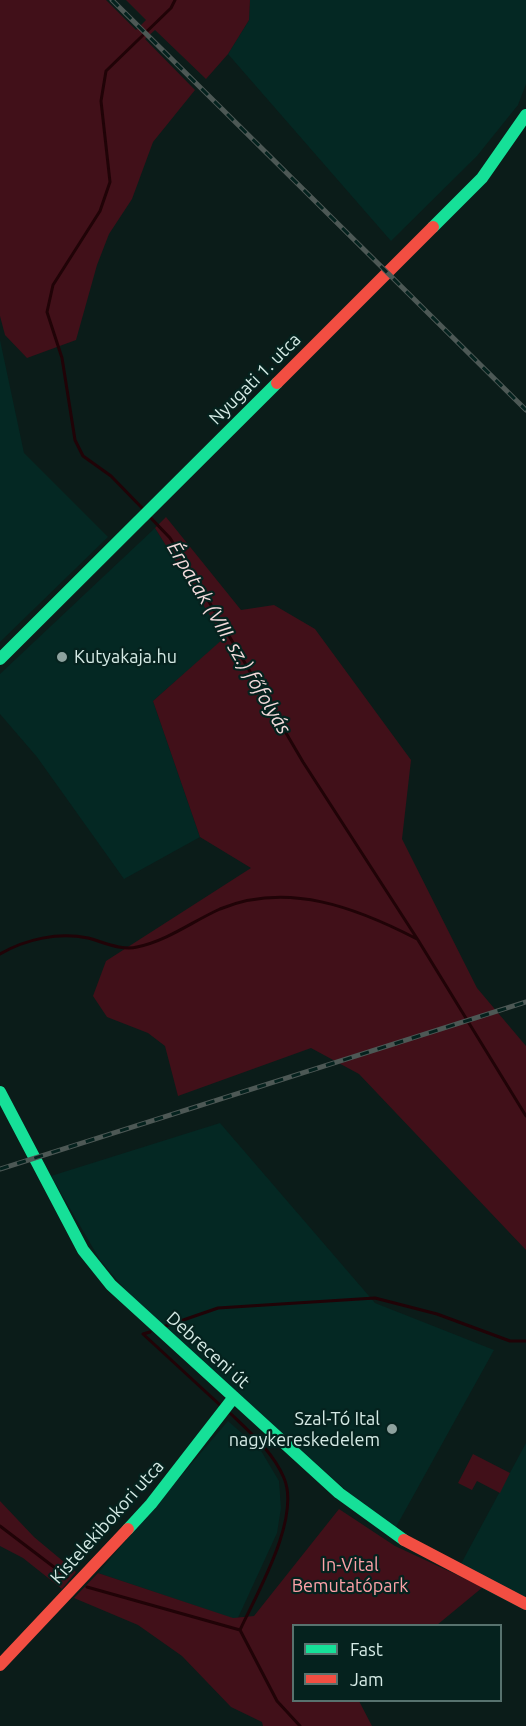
<!DOCTYPE html>
<meta charset="utf-8">
<style>
body{margin:0}
#map{position:relative;width:526px;height:1726px;overflow:hidden;background:#0b1c19;font-family:Ubuntu,sans-serif}
canvas{display:block}
.legend{position:absolute;left:292px;top:1624px;width:210px;height:78px;box-sizing:border-box;background:#05221e;border:2px solid #58726e;margin:0;padding:8px 10px;list-style:none;font-size:18px;color:#d5eae5}
.legend li{display:flex;align-items:center;gap:12px;height:30px}
.legend b{width:30px;border:2px solid #58726e}
</style>
<div id="map">
<canvas width="526" height="1726"></canvas>
<ul class="legend">
<li><b style="height:8px;background:#16e098"></b>Fast</li>
<li><b style="height:8px;background:#f24e42"></b>Jam</li>
</ul>
</div>
<script>
const g = document.querySelector('canvas').getContext('2d');
g.lineJoin = 'round';
function fillPath(path, color) {
  g.fillStyle = color;
  g.fill(path, 'evenodd');
}
function stroke(path, color, width, dash) {
  g.strokeStyle = color;
  g.lineWidth = width;
  g.lineCap = dash ? 'butt' : 'round';
  g.setLineDash(dash || []);
  g.stroke(path);
}
function drawText(font, color, halo, rows, align = 'center') {
  g.font = font + ' Ubuntu,sans-serif';
  g.lineWidth = 4.5;
  g.setLineDash([]);
  g.textBaseline = 'middle';
  g.strokeStyle = halo;
  g.fillStyle = color;
  for (const [text, x, y, turn = 0] of rows) {
    g.save();
    g.translate(x, y);
    g.rotate((+turn || 0) * Math.PI / 180);
    g.textAlign = isNaN(turn) ? turn : align;
    if (halo) g.strokeText(text, 0, 0);
    g.fillText(text, 0, 0);
    g.restore();
  }
}
fillPath(new Path2D(`
 M250,0H526V84L518,105L477,156L391,241L228,54L249,20Z
 M0,340L24,453L108,537L0,642Z
 M155,528L225,638L153,701L200,837L124,879L37,757L0,714V674Z
 M220,1123L375,1303L494,1350L396,1527L349,1493L133,1299L100,1260L51,1176Z
 M228,1421L260,1449L279,1481L281,1508L277,1533L237,1620L98,1573Z
 M526,1443V1611L455,1575Z`), '#042823');
fillPath(new Path2D(`
 M0,0H106L136,30L146,20L126,0H250L249,20L228,54L206,79L155,30L145,39L195,90L153,142L132,199L109,234L97,265L76,340L27,358L5,335L0,316Z
 M166,517L241,610L274,605L315,629L411,760L402,839L477,988L526,1046V1250L359,1074L311,1048L178,1096L165,1046L148,1033L107,1017L93,996L106,961L251,868L200,837L153,701L224,638L155,528Z
 M473,1454L510,1473L500,1493L477,1481L472,1490L458,1483Z
 M0,1501L34,1537L76,1572L62,1589L23,1558L0,1546Z
 M339,1509L395,1546L483,1587L437,1625L294,1626V1700L359,1701L372,1726H263L262,1722L231,1707L182,1656L138,1625L74,1598L98,1573L233,1618L254,1616Z`), '#411019');
stroke(new Path2D(`
 M144,510L111,476L83,456L75,440L62,358L47,312L53,285L100,211L110,182L101,101L106,71L171,8L175,0
 M148,515L170,538L191,571L303,762L418,940L526,1116
 M0,954C26,939 58,932 88,938C103,942 122,951 137,947C167,941 193,921 220,909C288,881 357,908 417,939
 M163,1327L218,1308L375,1298L437,1314L510,1341H526
 M150,1332L143,1334L220,1405
 M231,1414C251,1433 273,1452 284,1478C301,1518 257,1593 240,1630L277,1701L300,1726
 M0,1526L67,1577
 M87,1587L240,1630`), '#200307', 3);
stroke(new Path2D(`
 M433,227L482,178L526,115
 M0,659L277,383
 M0,1092L83,1250L111,1285L339,1493L404,1540
 M128,1529L151,1504L234,1397`), '#16e098', 12);
stroke(new Path2D(`
 M277,383L433,227
 M404,1540L526,1604
 M0,1665L128,1529`), '#f24e42', 12);
const rail = new Path2D(`
 M112,0L526,410
 M0,1169L526,1002`);
stroke(rail, '#4d5855', 5);
stroke(rail, '#05221e', 3, [9]);
for (const [x, y, r, color] of [
 [62,657,6,"#8ea29e"],
 [392,1429,6,"#8ea29e"]
]) {
  const dot = new Path2D();
  dot.arc(x, y, r, 0, 2 * Math.PI);
  g.fillStyle = color;
  g.fill(dot);
  stroke(dot, '#05221e', 2);
}
drawText('18px', '#d5eae5', '#05221e', [
 ["Nyugati 1. utca",255,379,-45],
 ["Debreceni út",208,1350,42],
 ["Kistelekibokori utca",107,1522,-48]
]);
drawText('18px', '#d5eae5', '#05221e', [
 ["Kutyakaja.hu",74,657],
 ["Szal-Tó Ital",380,1419,"right"],
 ["nagykereskedelem",380,1440,"right"]
], 'left');
drawText('18px', '#fda2a8', '#05221e', [
 ["In-Vital",350,1565],
 ["Bemutatópark",350,1586]
]);
drawText('italic 20px', '#f4dbdc', '#05221e', [
 ["Érpatak (VIII. sz.) főfolyás",229,638,59]
]);
</script>
